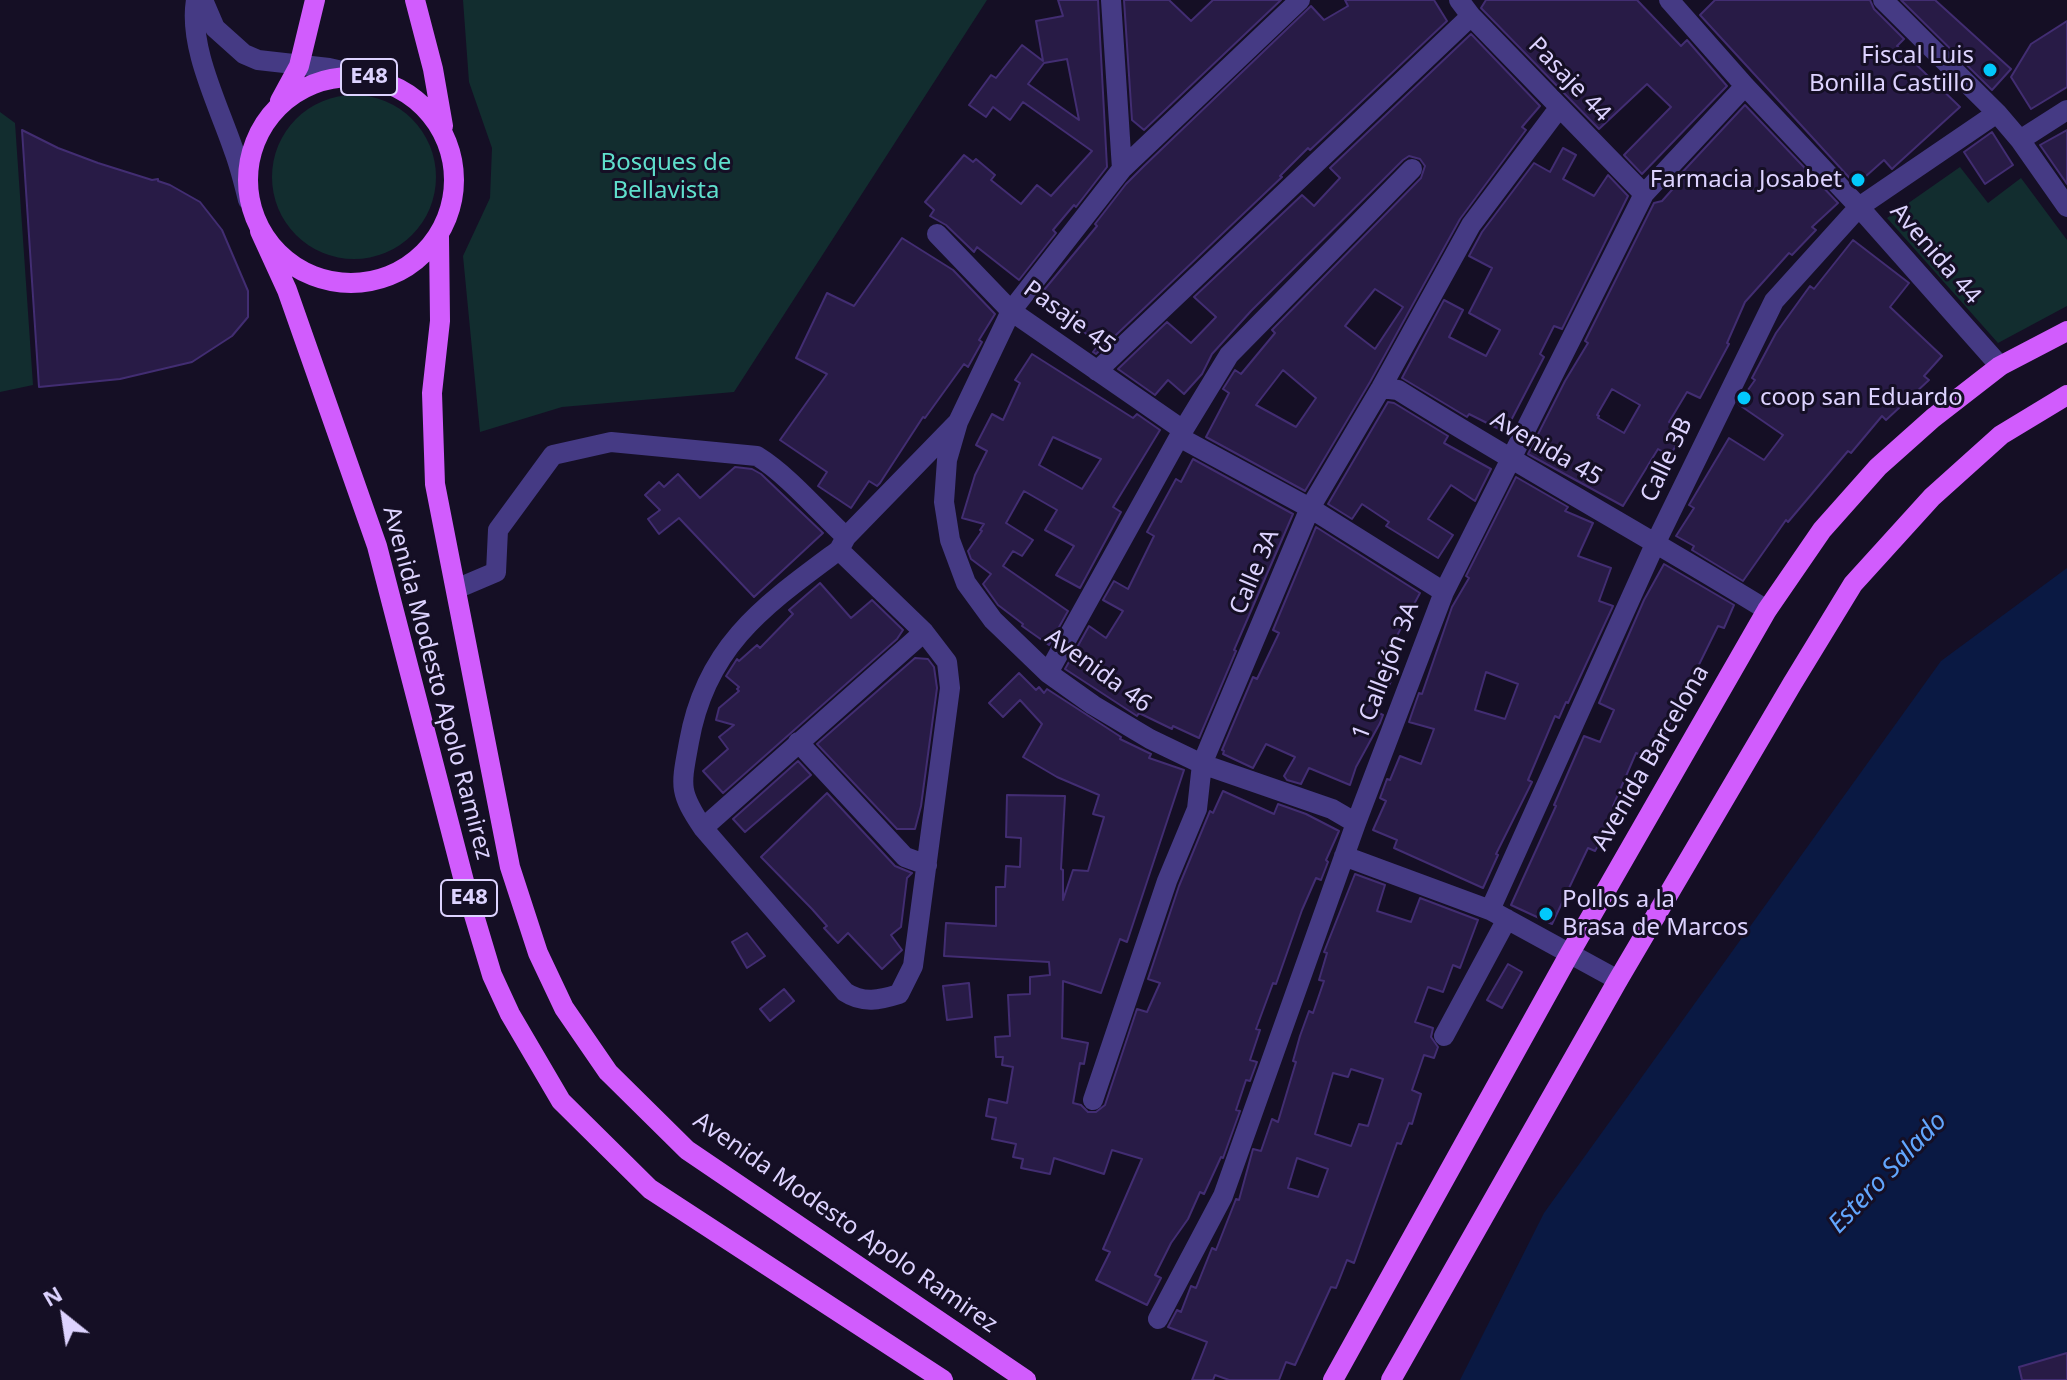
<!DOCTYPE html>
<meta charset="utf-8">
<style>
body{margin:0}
#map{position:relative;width:2067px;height:1380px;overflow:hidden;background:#150f25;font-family:"Noto Sans",sans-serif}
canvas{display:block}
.north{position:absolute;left:24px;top:1276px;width:80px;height:80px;-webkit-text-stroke:6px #150f25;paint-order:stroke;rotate:330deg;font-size:22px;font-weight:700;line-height:32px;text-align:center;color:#ddd3ff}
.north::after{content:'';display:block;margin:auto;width:28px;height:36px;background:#ddd3ff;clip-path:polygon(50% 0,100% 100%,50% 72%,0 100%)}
</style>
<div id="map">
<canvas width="2067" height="1380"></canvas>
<div class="north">N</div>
</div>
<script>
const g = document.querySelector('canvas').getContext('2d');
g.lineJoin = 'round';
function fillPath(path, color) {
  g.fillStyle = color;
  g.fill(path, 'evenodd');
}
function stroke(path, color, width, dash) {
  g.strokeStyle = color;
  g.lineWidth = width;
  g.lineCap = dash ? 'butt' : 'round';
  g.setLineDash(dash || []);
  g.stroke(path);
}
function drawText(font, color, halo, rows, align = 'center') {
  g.font = font + ' "Noto Sans",sans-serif';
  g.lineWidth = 6;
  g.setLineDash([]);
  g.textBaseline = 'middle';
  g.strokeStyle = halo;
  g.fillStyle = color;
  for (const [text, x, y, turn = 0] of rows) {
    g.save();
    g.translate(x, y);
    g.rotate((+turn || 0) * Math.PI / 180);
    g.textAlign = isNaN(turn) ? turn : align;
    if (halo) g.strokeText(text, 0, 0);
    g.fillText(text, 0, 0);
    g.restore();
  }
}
fillPath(new Path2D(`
 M463,0H987L734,392L562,407L480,432L463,256L490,198L492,148L469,82Z
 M272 177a82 82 0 1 1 164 0a82 82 0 1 1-164 0Z
 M0,112L15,123L33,385L0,392Z
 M1960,167L1988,203L2021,178L2067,240V306L1998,343L1887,218Z`), '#122d2f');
fillPath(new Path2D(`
 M2067,568V1374L2055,1380H1460L1544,1213L1941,661Z`), '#0a1943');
const building = new Path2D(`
 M1058,0H1098L1107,167L1076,207L1074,205L1053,230L1056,233L1019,280L977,247L974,252L946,225L930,216L934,210L925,202L964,155L973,162L976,159L995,175L991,180L1021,204L1037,185L1051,196L1092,151L1023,102L1010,120L993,107L986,117L969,105L991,75L996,78L1022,45L1043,61L1036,21L1063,16ZM1067,59L1079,120L1028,84L1044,63Z
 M1124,0H1169L1191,21L1213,0H1281L1144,130L1132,120Z
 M1345,0H1434L1447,21L1310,150L1308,148L1280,176L1282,177L1096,354L1093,352L1099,344L1039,296L1097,226L1095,224L1126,184L1144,166L1311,6L1324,20L1348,6Z
 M1486,0H1637L1681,46L1687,40L1727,86L1642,174L1624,155L1671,107L1647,84L1599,129L1481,8Z
 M1715,0H1870L1874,9L1904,39L1897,46L1960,107L1894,167L1892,169L1884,160L1856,185L1700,15Z
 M1901,0H1935L2011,69L1992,90Z
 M2067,21V87L2031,109L2011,77L2031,44Z
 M1471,34L1540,106L1522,127L1526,130L1460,219L1370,382L1305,491L1206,437L1229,393L1223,389L1235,370L1241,374L1275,333L1272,330L1421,178L1425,166L1420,159L1409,156L1403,160L1251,311L1212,354L1202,374L1184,394L1168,380L1155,395L1118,369L1167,322L1191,343L1216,317L1194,297L1302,195L1314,206L1340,178L1330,168ZM1375,289L1403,307L1375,349L1345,326ZM1283,370L1316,398L1296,427L1256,405Z
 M1745,105L1838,203L1812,227L1816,230L1792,255L1789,253L1745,302L1727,343L1729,344L1700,398L1687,392L1669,422L1684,431L1670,456L1658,449L1623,506L1528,454L1565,381L1588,343L1585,341L1654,203L1662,201L1679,182L1676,179ZM1612,389L1640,405L1624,433L1598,418L1599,416L1597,415Z
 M22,130L58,148L98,163L152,180L158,179V181L170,185L200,202L222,230L248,291V317L232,336L192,362L120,379L39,387Z
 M2067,130V184L2040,145Z
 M1992,132L2013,165L1985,184L1964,152Z
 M1563,148L1576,155L1563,179L1594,196L1608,175L1628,196L1562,329L1554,326L1540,354L1544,357L1505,432L1469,414L1467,417L1402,378L1444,300L1463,310L1449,337L1486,356L1500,330L1469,313L1492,268L1469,256L1482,232L1534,163L1550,172Z
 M902,238L953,270L995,314L979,340L982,342L968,367L964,364L925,418L923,417L880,483L877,486L869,481L851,508L818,486L827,472L780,440L827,374L796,358L827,293L854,306Z
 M1853,240L1909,283L1890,307L1942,356L1924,376L1929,380L1886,420L1882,416L1851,453L1848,451L1788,522L1786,520L1743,581L1692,550L1694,546L1676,536L1694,508L1689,505L1729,438L1764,460L1783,435L1738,404L1755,380L1752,378L1776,333L1810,286L1814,289Z
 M1032,354L1133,418L1137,414L1160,430L1113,507L1121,512L1080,588L1056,575L1074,546L1045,530L1057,510L1024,491L1006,523L1033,540L1022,556L1013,551L1003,566L1068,611L1049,645L1022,626L1023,624L998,605L983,584L991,574L971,559L968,551L982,531L980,530L984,524L962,518L975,475L987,451L976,445L992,414L1003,420L1020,383L1015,380ZM1053,437L1101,459L1082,489L1039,465Z
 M1388,402L1394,403L1448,436L1444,443L1491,469L1475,501L1451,485L1428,519L1453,535L1438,558L1386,526L1389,522L1362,504L1352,519L1328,504Z
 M1193,459L1293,514L1234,650L1236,651L1199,738L1173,726L1172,729L1139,713L1137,716L1065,669L1089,626L1106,638L1123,611L1103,600L1114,581L1128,589L1154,536L1147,532L1176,479L1181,482Z
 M735,467L752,469L761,474L823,533L754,597L679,518L659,534L648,519L660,510L645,495L659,482L664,487L678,474L700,498Z
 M1516,477L1568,507L1565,511L1593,523L1578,556L1611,568L1599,601L1613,606L1568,703L1566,702L1559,718L1555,716L1528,780L1532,782L1496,854L1498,855L1483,888L1394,848L1397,840L1373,830L1386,801L1380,798L1387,779L1390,780L1400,756L1421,764L1434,729L1409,722L1411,716L1419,693L1422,694L1452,607L1469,578L1466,576ZM1486,672L1518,684L1505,719L1475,710Z
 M1316,527L1420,593L1385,658L1396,663V670L1377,712L1383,715L1380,723L1356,767L1350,785L1309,768L1301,784L1287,780L1284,776L1295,757L1266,744L1253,768L1223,754L1224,751L1222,750L1253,677L1257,679L1279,633L1273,630Z
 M1664,564L1734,605L1724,628L1718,626L1652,760L1636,753L1613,806L1617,807L1608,828L1595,851L1588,848L1552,924L1511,905L1556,806L1554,805L1584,736L1600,742L1614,710L1599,703L1644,600Z
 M820,583L851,618L872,600L903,630L897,639L723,793L703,771L728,749L719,737L734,725L716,720L719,708L739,691L737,689L739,687L726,676L737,659L739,661L757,645L760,648L793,614L789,610Z
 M915,658L928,659L934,667L937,688L921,806L915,829H897L817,744Z
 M1019,673L1036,690L1039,687L1044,693L1047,689L1121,737L1120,739L1151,754L1149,758L1184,770L1127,942L1120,939L1101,993L1063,981L1062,1038L1088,1043L1084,1064L1080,1063L1073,1103L1081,1105L1088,1112H1096L1105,1105L1137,1009L1147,1012L1160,983L1148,979L1179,886L1210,811L1213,813L1223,791L1274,814L1278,804L1306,814L1339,831L1326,860L1328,862L1321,880L1316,878L1302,910L1276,984L1273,983L1256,1029L1260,1030L1250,1060L1257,1062L1250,1081L1246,1080L1236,1110L1240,1111L1223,1158L1221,1157L1204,1194L1200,1192L1188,1219L1171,1243L1155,1275L1161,1278L1147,1305L1096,1280L1110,1252L1103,1249L1142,1159L1112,1150L1104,1174L1054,1158L1050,1174L1021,1168L1023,1159L1013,1157L1016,1144L992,1139L996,1118L986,1116L989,1099L1007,1103L1013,1067L1002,1065L1003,1057H996L995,1037L1010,1036L1008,995L1030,994V977L1050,975L1049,962L944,956L946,923L996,926V887H1005L1006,866L1020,867L1021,838L1006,837L1007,795L1065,796L1061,869L1063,870V900L1073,870L1088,871L1104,817L1093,814L1099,795L1057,777L1023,757L1042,724L1020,700L1003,717L989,703Z
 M798,761L811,775L745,832L733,819Z
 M827,793L895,866L912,873L907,878L901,927L891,935L902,950L882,969L848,933L838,943L824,928L827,926L812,909L761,857Z
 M1355,874L1385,885L1377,911L1411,922L1420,898L1478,920L1460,968L1453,965L1443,992L1428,987L1415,1022L1433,1028L1431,1037L1438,1047L1434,1058L1424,1055L1412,1090L1421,1094L1412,1124L1409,1123L1401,1144L1397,1143L1354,1263L1347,1260L1336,1288L1331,1287L1295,1365L1286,1362L1279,1380H1229L1215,1375L1213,1380H1192L1207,1342L1168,1327L1177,1310L1181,1312L1191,1286L1196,1288L1212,1248L1216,1250L1236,1199L1239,1200L1253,1149L1261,1151L1272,1119L1278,1122L1296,1062L1293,1061L1300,1036L1309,1011L1313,1013L1324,981L1319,980L1327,953L1324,952ZM1351,1069L1383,1079L1368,1126L1359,1124L1351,1146L1315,1134L1333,1073L1348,1077ZM1297,1158L1328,1169L1318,1197L1288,1188Z
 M747,933L765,956L747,968L732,942Z
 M1508,964L1522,972L1502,1008L1487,1000Z
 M969,983L972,1017L947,1020L943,986Z
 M784,989L794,1001L770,1021L760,1009Z
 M2067,1353V1380H2022L2019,1367Z`);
fillPath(building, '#281b46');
stroke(building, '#422d72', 2);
stroke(new Path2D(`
 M196,0C188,47 219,106 234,151C240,167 244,184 248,200
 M203,0L215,28L244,54L258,60L329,68L369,77
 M1111,0L1122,169
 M1300,0L1122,169L1011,311L958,422L947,460L944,502L950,540L966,583L993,620L1048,673L1093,705L1150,739L1202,764L1332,809L1356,823
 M1459,0L1471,16L1644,194
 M1669,0L1745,86L1859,207L2000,366
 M1883,0L1997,113L2020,140L2067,207
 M2020,140L2067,110
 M937,234L1011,311L1183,430
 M1097,371L1471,16
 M1381,388L1398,390C1519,466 1645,535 1767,610
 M1179,437L1310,508L1444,592
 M839,550L924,632L947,662L950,688L913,966L899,994C880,1000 863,1004 845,992L703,828C678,791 681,786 689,742C706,645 765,605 839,550L846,537L958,422
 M456,589L496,572L498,530L553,455L611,442L757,456C788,475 819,512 846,537
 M1048,673L1179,437L1229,355L1412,169
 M798,742L905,857L927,865
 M703,828L924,632
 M1344,856L1490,910L1618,980
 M1490,910L1656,542L1774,301L1859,207L1997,113
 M1444,1036L1507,919
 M1093,1100L1167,881L1197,809L1202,764L1310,508L1381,388L1471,225L1559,108
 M1158,1319L1223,1196L1356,823L1444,592L1644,194L1745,86`), '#453a84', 20);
stroke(new Path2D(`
 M415,0L433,69L443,126
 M248 180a103 103 0 1 1 206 0a103 103 0 1 1-206 0Z
 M280,101L299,66L315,0
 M260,231L287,290L377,546L465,885L492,975L510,1014L561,1101L650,1189L943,1380
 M439,236L440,321L432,393L435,484L510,867L538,953L564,1008L608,1072L687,1150L1026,1380
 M1333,1380L1570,953L1767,610L1822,530L1878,467L1933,418L2000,366L2067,331
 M1391,1380L1618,980L1792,684L1853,584L1932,497L2001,435L2067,395`), '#d15cfd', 20);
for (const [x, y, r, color] of [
 [1990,70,8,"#02c9fc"],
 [1858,180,8,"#02c9fc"],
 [1744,398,8,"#02c9fc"],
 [1546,914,8,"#02c9fc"]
]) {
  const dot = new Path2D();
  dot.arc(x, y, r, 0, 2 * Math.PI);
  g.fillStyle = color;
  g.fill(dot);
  stroke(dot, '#150f25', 3);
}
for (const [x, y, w] of [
 [369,77,56],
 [469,898,56]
]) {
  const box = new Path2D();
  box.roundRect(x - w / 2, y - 18, w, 36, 6);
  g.fillStyle = '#150f25';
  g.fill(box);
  stroke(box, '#ddd3ff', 2);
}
drawText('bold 22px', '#ddd3ff', null, [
 ["E48",369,77],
 ["E48",469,898]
]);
drawText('24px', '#ddd3ff', '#150f25', [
 ["Fiscal Luis",1974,56],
 ["Bonilla Castillo",1974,84],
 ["Farmacia Josabet",1842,180],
 ["coop san Eduardo",1760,398,"left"],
 ["Pollos a la",1562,900,"left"],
 ["Brasa de Marcos",1562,928,"left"]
], 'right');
drawText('24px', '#ddd3ff', '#150f25', [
 ["Pasaje 44",1569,80,46],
 ["Avenida 44",1935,254,49],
 ["Pasaje 45",1069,318,36],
 ["Avenida 45",1546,449,30],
 ["Calle 3B",1667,460,-65],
 ["Calle 3A",1255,572,-67],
 ["Avenida 46",1098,671,36],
 ["1 Callejón 3A",1386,671,-69],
 ["Avenida Modesto Apolo Ramirez",437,683,75],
 ["Avenida Barcelona",1651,758,-60],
 ["Avenida Modesto Apolo Ramirez",845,1223,35]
]);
drawText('24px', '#5fdfcc', '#150f25', [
 ["Bosques de",666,163],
 ["Bellavista",666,191]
]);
drawText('italic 26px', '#62a6fe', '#150f25', [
 ["Estero Salado",1888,1173,-46]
]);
</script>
